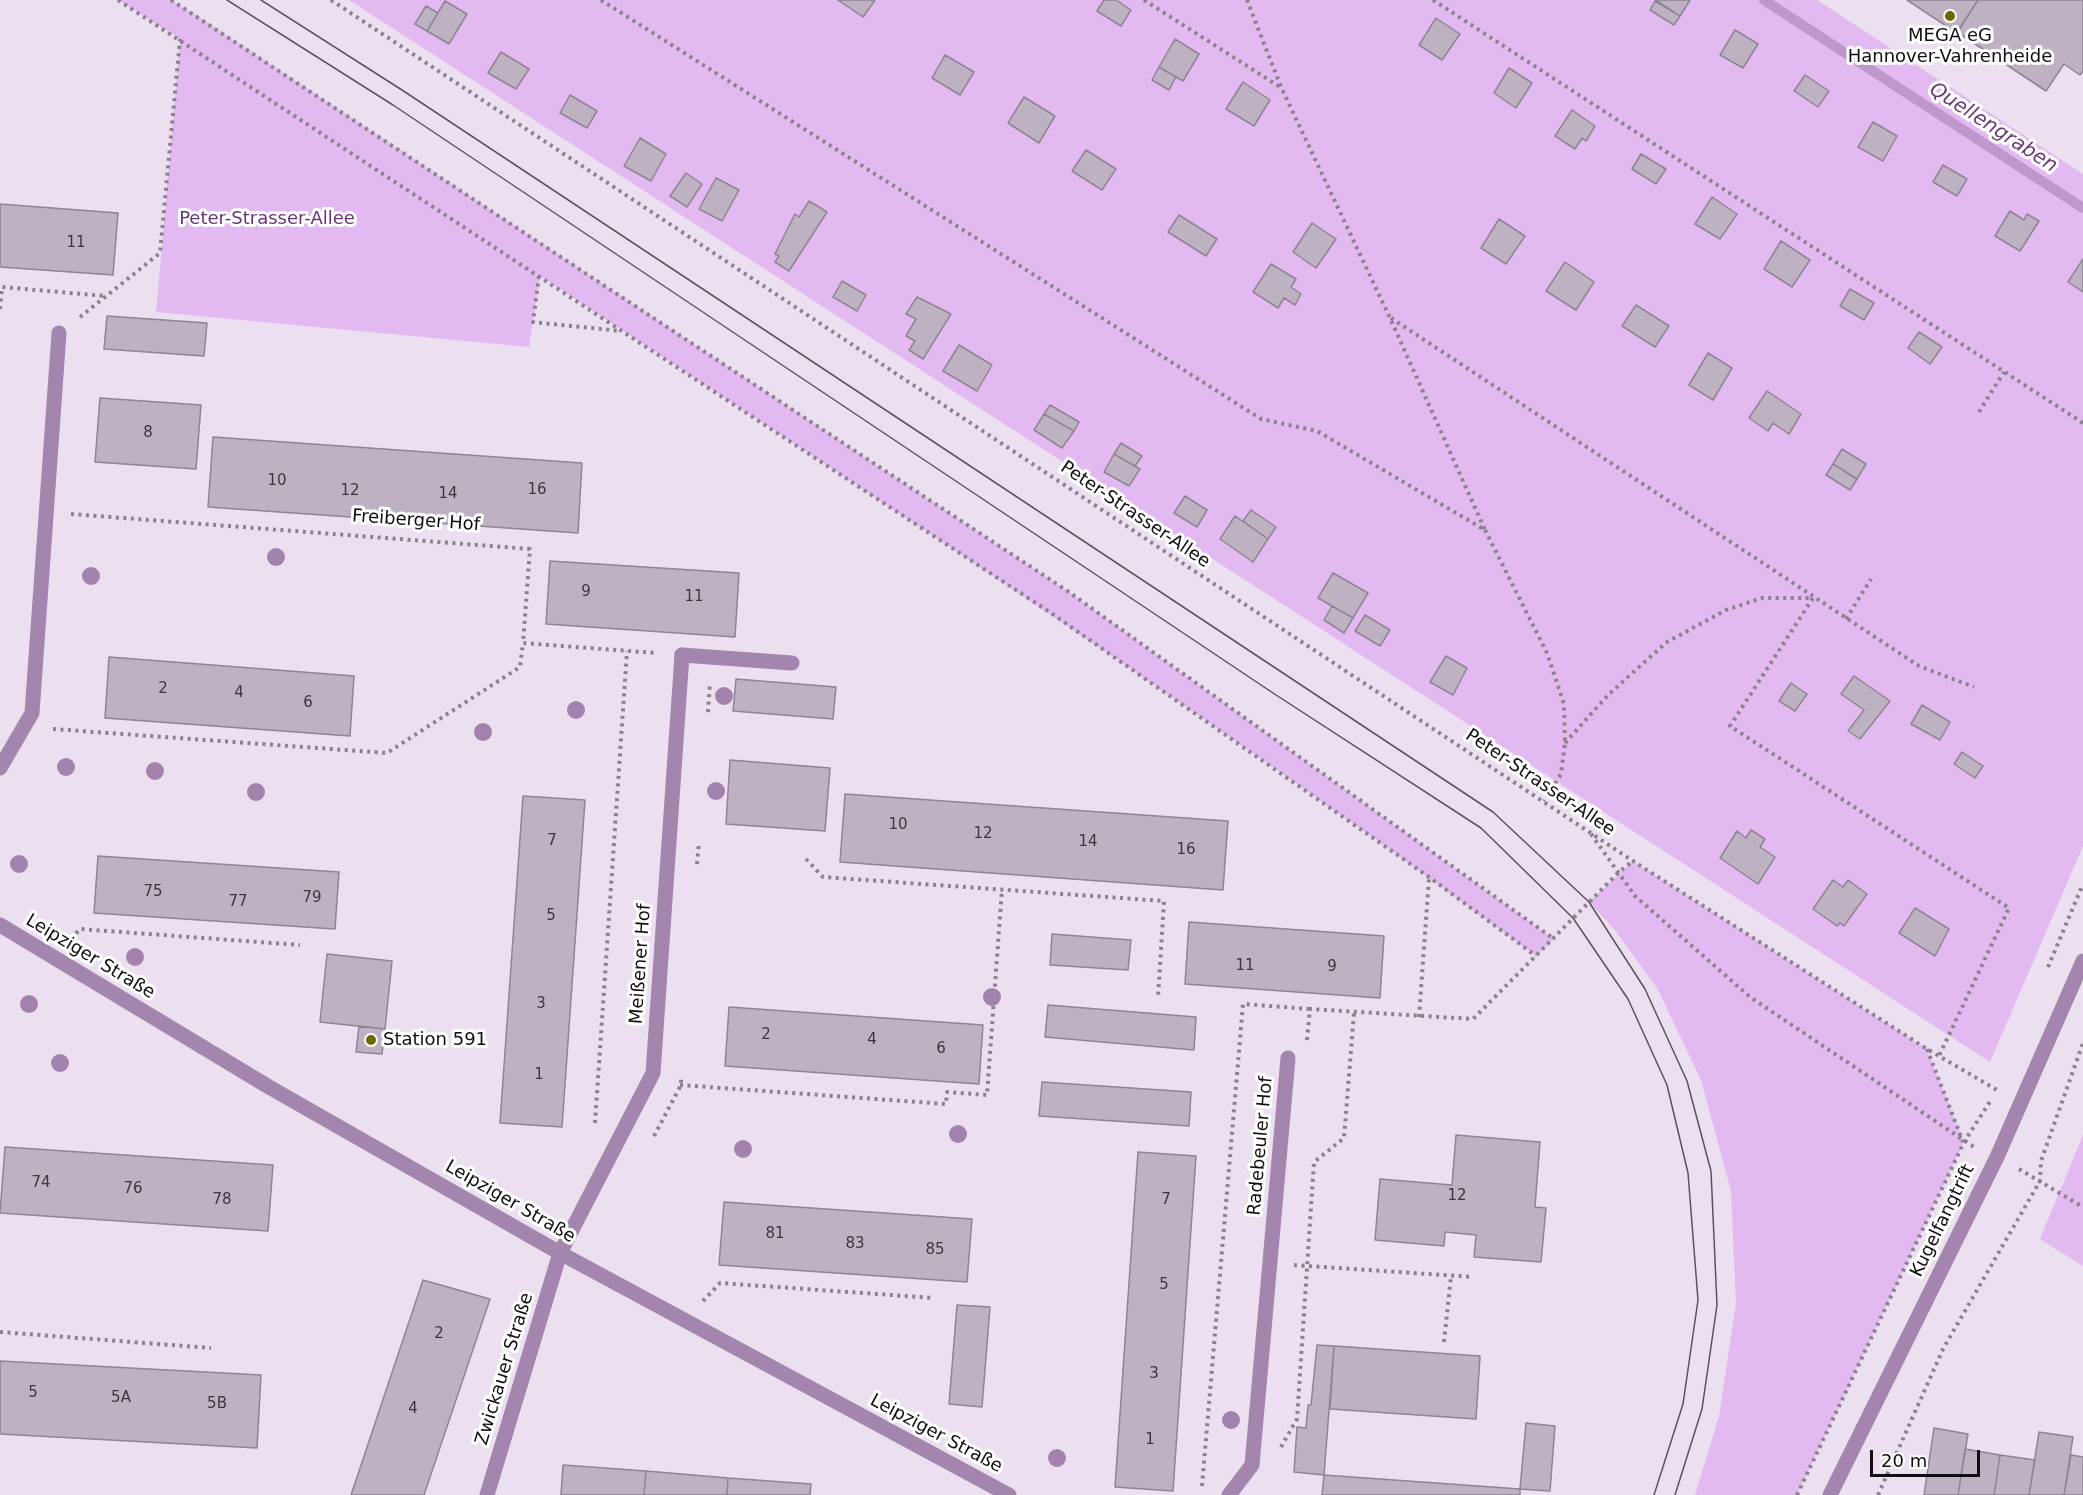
<!DOCTYPE html>
<meta charset="utf-8">
<style>
body{margin:0}
#map{position:relative;width:2083px;height:1495px;overflow:hidden;background:#ece0f0;font-family:"DejaVu Sans",sans-serif}
canvas{display:block}
.scale{position:absolute;left:1870px;top:1450px;width:110px;height:27px;box-sizing:border-box;border:3px solid #110d12;border-top:0;padding-left:8px;font-size:18px;line-height:21px;white-space:nowrap;color:#110d12;-webkit-text-stroke:4px #fff;paint-order:stroke}
</style>
<div id="map">
<canvas width="2083" height="1495"></canvas>
<div class="scale">20 m</div>
</div>
<script>
const g = document.querySelector('canvas').getContext('2d');
g.lineJoin = 'round';
function fillPath(path, color) {
  g.fillStyle = color;
  g.fill(path, 'evenodd');
}
function stroke(path, color, width, dash) {
  g.strokeStyle = color;
  g.lineWidth = width;
  g.lineCap = dash ? 'butt' : 'round';
  g.setLineDash(dash || []);
  g.stroke(path);
}
function drawText(font, color, halo, rows, align = 'center') {
  g.font = font + ' "DejaVu Sans",sans-serif';
  g.lineWidth = 6;
  g.setLineDash([]);
  g.textBaseline = 'middle';
  g.strokeStyle = halo;
  g.fillStyle = color;
  for (const [text, x, y, turn = 0] of rows) {
    g.save();
    g.translate(x, y);
    g.rotate((+turn || 0) * Math.PI / 180);
    g.textAlign = isNaN(turn) ? turn : align;
    if (halo) g.strokeText(text, 0, 0);
    g.fillText(text, 0, 0);
    g.restore();
  }
}
fillPath(new Path2D(`
 M118,0H171L196,15L1069,592L1554,939L1536,956C1213,717 876,498 540,276L529,347L156,312L180,39Z
 M349,0H1817L2083,174V846L1990,1062Z
 M1633,861L1927,1049L1964,1142L1797,1495H1695L1719,1416L1736,1303L1731,1191L1701,1080L1657,988L1614,929L1589,902Z
 M2083,1135V1266L2040,1239Z`), '#e2b9f0');
stroke(new Path2D(`
 M1764,0L2083,208`), '#c097cd', 10);
const building = new Path2D(`
 M838,0H875L863,17Z
 M1104,0H1116L1131,10L1121,26L1097,11Z
 M1656,0H1690L1680,16Z
 M1907,0H1978L1957,33Z
 M1978,0H2083V71L2080,75L2064,64L2046,91L1957,32Z
 M445,1L467,14L449,44L427,31Z
 M1655,1L1680,16L1674,25L1650,10Z
 M426,6L438,13L427,31L415,24Z
 M1436,18L1460,34L1442,60L1419,45Z
 M1735,30L1758,44L1743,68L1720,55Z
 M1175,39L1199,54L1183,81L1159,67Z
 M501,52L529,69L516,89L488,73Z
 M945,55L974,72L960,95L932,78Z
 M1159,67L1176,77L1169,90L1152,80Z
 M1509,68L1532,83L1516,108L1494,93Z
 M1805,75L1829,91L1818,107L1794,91Z
 M1243,82L1270,100L1254,126L1226,109Z
 M570,95L597,111L587,128L560,113Z
 M1024,97L1055,116L1039,143L1008,123Z
 M1572,110L1595,126L1586,141L1582,138L1575,149L1555,136Z
 M1873,122L1897,136L1883,161L1858,147Z
 M640,138L666,154L651,181L624,166Z
 M1086,150L1116,169L1102,190L1072,171Z
 M1641,154L1666,169L1656,184L1632,169Z
 M1943,165L1967,179L1957,196L1933,182Z
 M686,173L702,184L687,207L670,196Z
 M716,178L739,190L722,221L699,209Z
 M1712,197L1737,214L1720,239L1695,224Z
 M809,201L827,212L789,271L775,262L779,256L775,254L795,214L799,217Z
 M0,204L118,213L113,275L0,267Z
 M2010,211L2024,220L2027,214L2039,221L2020,251L1995,236Z
 M1179,215L1217,239L1206,256L1168,232Z
 M1499,219L1525,236L1506,264L1481,248Z
 M1312,223L1336,239L1316,268L1293,252Z
 M1781,241L1810,260L1792,287L1764,269Z
 M2083,259V292L2068,282Z
 M1565,262L1594,282L1576,310L1546,291Z
 M1271,264L1296,279L1291,287L1301,294L1295,305L1284,298L1278,308L1253,292Z
 M842,281L866,295L857,311L833,297Z
 M1850,289L1874,303L1864,320L1840,306Z
 M917,297L951,314L923,359L909,350L915,341L906,336L916,319L906,314Z
 M1636,305L1669,326L1655,347L1622,326Z
 M107,316L207,323L204,356L104,349Z
 M1919,332L1942,347L1930,364L1908,348Z
 M959,345L992,365L977,391L943,371Z
 M1708,353L1732,368L1713,400L1689,385Z
 M1767,391L1801,414L1789,434L1773,423L1768,431L1749,418Z
 M100,398L201,405L196,469L95,462Z
 M1050,405L1079,422L1074,431L1044,414Z
 M1044,414L1074,431L1062,448L1034,430Z
 M213,437L582,463L578,533L208,507Z
 M1121,443L1142,456L1135,466L1114,454Z
 M1842,449L1866,464L1857,479L1833,464Z
 M1114,454L1140,469L1129,486L1104,472Z
 M1833,464L1857,479L1850,490L1826,475Z
 M1185,496L1207,510L1197,527L1174,513Z
 M1251,510L1276,527L1268,539L1243,521Z
 M1235,516L1268,539L1253,562L1220,539Z
 M550,561L739,573L735,637L546,624Z
 M1333,573L1368,593L1353,618L1318,598Z
 M1332,606L1353,618L1344,633L1324,620Z
 M1365,615L1390,630L1380,646L1355,631Z
 M1446,656L1467,668L1453,695L1430,682Z
 M109,657L354,676L350,736L105,718Z
 M1854,676L1890,701L1860,739L1848,731L1864,710L1841,694Z
 M736,679L836,687L833,719L733,711Z
 M1791,683L1807,694L1795,711L1779,701Z
 M1922,705L1950,722L1940,740L1911,724Z
 M1962,752L1983,766L1975,778L1954,764Z
 M730,760L830,768L825,831L726,824Z
 M845,794L1228,821L1223,890L840,862Z
 M523,796L585,800L562,1127L500,1123Z
 M1751,830L1765,839L1760,847L1775,857L1758,884L1720,858L1737,831L1746,838Z
 M98,856L339,872L335,929L94,913Z
 M1833,880L1843,887L1848,880L1867,894L1844,926L1840,923L1837,926L1813,909Z
 M1915,908L1949,929L1935,956L1899,933Z
 M1189,922L1384,936L1380,998L1185,984Z
 M1052,934L1131,940L1128,970L1050,965Z
 M327,954L392,961L385,1029L320,1022Z
 M1048,1005L1196,1017L1194,1050L1045,1037Z
 M729,1007L983,1025L979,1084L725,1066Z
 M359,1026L385,1029L382,1054L356,1052Z
 M1042,1082L1191,1092L1189,1126L1039,1116Z
 M1456,1135L1540,1142L1535,1207L1546,1208L1541,1262L1474,1257L1476,1235L1445,1232L1444,1246L1375,1240L1380,1179L1452,1185Z
 M5,1147L273,1165L268,1231L0,1213Z
 M1138,1152L1196,1156L1173,1491L1115,1487Z
 M724,1202L972,1219L967,1282L719,1265Z
 M423,1280L490,1299L424,1495H351Z
 M957,1305L990,1307L982,1407L949,1404Z
 M1317,1345L1334,1346L1324,1475L1294,1472L1297,1427L1306,1428L1308,1405H1311Z
 M1334,1346L1480,1356L1476,1419L1330,1409Z
 M0,1361L261,1375L257,1448L0,1434Z
 M1526,1423L1555,1426L1550,1491L1520,1489Z
 M1934,1428L1968,1434L1958,1495H1924Z
 M2039,1432L2073,1437L2064,1495H2029Z
 M1965,1449L2000,1455L1994,1495H1958Z
 M2000,1455L2035,1460L2029,1495H1994Z
 M2071,1455L2083,1457V1495H2064Z
 M563,1465L646,1471L644,1495H561Z
 M646,1471L728,1478L727,1495H644Z
 M1324,1475L1520,1489V1495H1322Z
 M728,1478L811,1484L810,1495H727Z`);
fillPath(building, '#beb2c2');
stroke(building, '#8f8493', 1.5);
stroke(new Path2D(`
 M118,0L1051,613L1429,877L1536,956
 M171,0L1069,592L1554,939
 M331,0L1633,861L1927,1049L1997,1090
 M601,0L1261,419L1317,431L1485,530L1390,318L1281,87L1247,0
 M1144,0L1280,87
 M1433,0L2083,423
 M539,276L533,322L620,331
 M0,309L2,287L105,296
 M80,317L160,253L180,39
 M1391,318L1919,666L1974,687
 M1979,412L2004,372
 M71,514L530,549L523,643L656,653
 M1485,530L1547,653L1564,704L1565,743L1561,774L1544,801
 M1846,619L1871,579
 M708,712L710,683
 M53,729L387,753L520,667L523,643
 M1565,743L1609,694L1667,642L1726,610L1762,598H1813L1730,726L2009,908L1939,1056
 M1591,834L1635,896L1750,997L1974,1147
 M806,859L823,877L1164,901L1158,997
 M697,864L699,842
 M71,939L80,929L300,945
 M2048,967L2083,884
 M1419,1017L1429,878
 M1307,1040L1310,1009L1473,1019L1619,872L1633,861
 M1927,1049L1963,1142
 M680,1085L946,1104L947,1092L987,1095L1002,889
 M595,1123L627,651
 M654,1136L681,1085V1078
 M2019,1169L2083,1207
 M1294,1265L1473,1277
 M703,1301L720,1283L934,1298
 M0,1332L211,1348
 M1444,1342L1451,1276
 M1281,1447L1297,1419L1314,1162L1344,1138L1354,1013
 M1202,1486L1243,1004L1310,1009
 M1797,1495L1964,1142L1991,1100
 M1878,1495L1943,1349L2040,1181L2041,1161L2083,1043`), '#8a818c', 4, [3, 4.5]);
stroke(new Path2D(`
 M682,655L792,663`), '#a385ad', 15);
stroke(new Path2D(`
 M0,768L32,713L59,333
 M0,925L269,1087L560,1253L1009,1495
 M487,1495L560,1253L653,1073L682,655
 M1229,1495L1252,1465L1288,1058`), '#a385ad', 15);
stroke(new Path2D(`
 M1830,1495L1997,1157L2083,961`), '#a385ad', 15);
stroke(new Path2D(`
 M227,0L393,105L1273,693L1481,828L1573,918L1628,999L1667,1085L1688,1173L1698,1300L1683,1404L1654,1495
 M261,0L402,90L1493,812L1589,902L1645,989L1687,1081L1711,1171L1717,1305L1702,1409L1675,1495`), '#5a535c', 1.5);
g.fillStyle = '#a382ad';
for (const [x, y] of [
 [276,557],
 [91,576],
 [724,696],
 [576,710],
 [483,732],
 [66,767],
 [155,771],
 [716,791],
 [256,792],
 [19,864],
 [135,957],
 [992,997],
 [29,1004],
 [60,1063],
 [958,1134],
 [743,1149],
 [1231,1420],
 [1057,1458]
]) {
  g.beginPath();
  g.arc(x, y, 9, 0, 2 * Math.PI);
  g.fill();
}
for (const [x, y, r, color] of [
 [1950,16,6,"#6c6902"],
 [371,1040,6,"#6c6902"]
]) {
  const dot = new Path2D();
  dot.arc(x, y, r, 0, 2 * Math.PI);
  g.fillStyle = color;
  g.fill(dot);
  stroke(dot, '#fff', 2);
}
drawText('15px', '#3c363e', null, [
 ["11",76,243],
 ["8",148,433],
 ["10",277,481],
 ["16",537,490],
 ["12",350,491],
 ["14",448,494],
 ["9",586,592],
 ["11",694,597],
 ["2",163,689],
 ["4",239,693],
 ["6",308,703],
 ["10",898,825],
 ["12",983,834],
 ["7",552,841],
 ["14",1088,842],
 ["16",1186,850],
 ["75",153,892],
 ["79",312,898],
 ["77",238,902],
 ["5",551,916],
 ["11",1245,966],
 ["9",1332,967],
 ["3",541,1004],
 ["2",766,1035],
 ["4",872,1040],
 ["6",941,1049],
 ["1",539,1075],
 ["74",41,1183],
 ["76",133,1189],
 ["12",1457,1196],
 ["78",222,1200],
 ["7",1166,1200],
 ["81",775,1234],
 ["83",855,1244],
 ["85",935,1250],
 ["5",1164,1285],
 ["2",439,1334],
 ["3",1154,1374],
 ["5",33,1393],
 ["5A",121,1398],
 ["5B",217,1404],
 ["4",413,1409],
 ["1",1150,1440]
]);
drawText('18px', '#110d12', '#fff', [
 ["MEGA eG",1950,36],
 ["Hannover-Vahrenheide",1950,57],
 ["Station 591",383,1040,"left"]
]);
drawText('18px', '#673577', '#fff', [
 ["Peter-Strasser-Allee",267,219]
]);
drawText('18px', '#110d12', '#fff', [
 ["Peter-Strasser-Allee",1135,515,34],
 ["Freiberger Hof",416,521,4],
 ["Peter-Strasser-Allee",1540,783,34],
 ["Leipziger Straße",90,957,31],
 ["Meißener Hof",641,964,-86],
 ["Radebeuler Hof",1261,1146,-85],
 ["Leipziger Straße",510,1202,30],
 ["Kugelfangtrift",1943,1221,-64],
 ["Zwickauer Straße",505,1369,-73],
 ["Leipziger Straße",936,1434,28]
]);
drawText('italic 20px', '#6b397b', '#fff', [
 ["Quellengraben",1993,128,33]
]);
</script>
